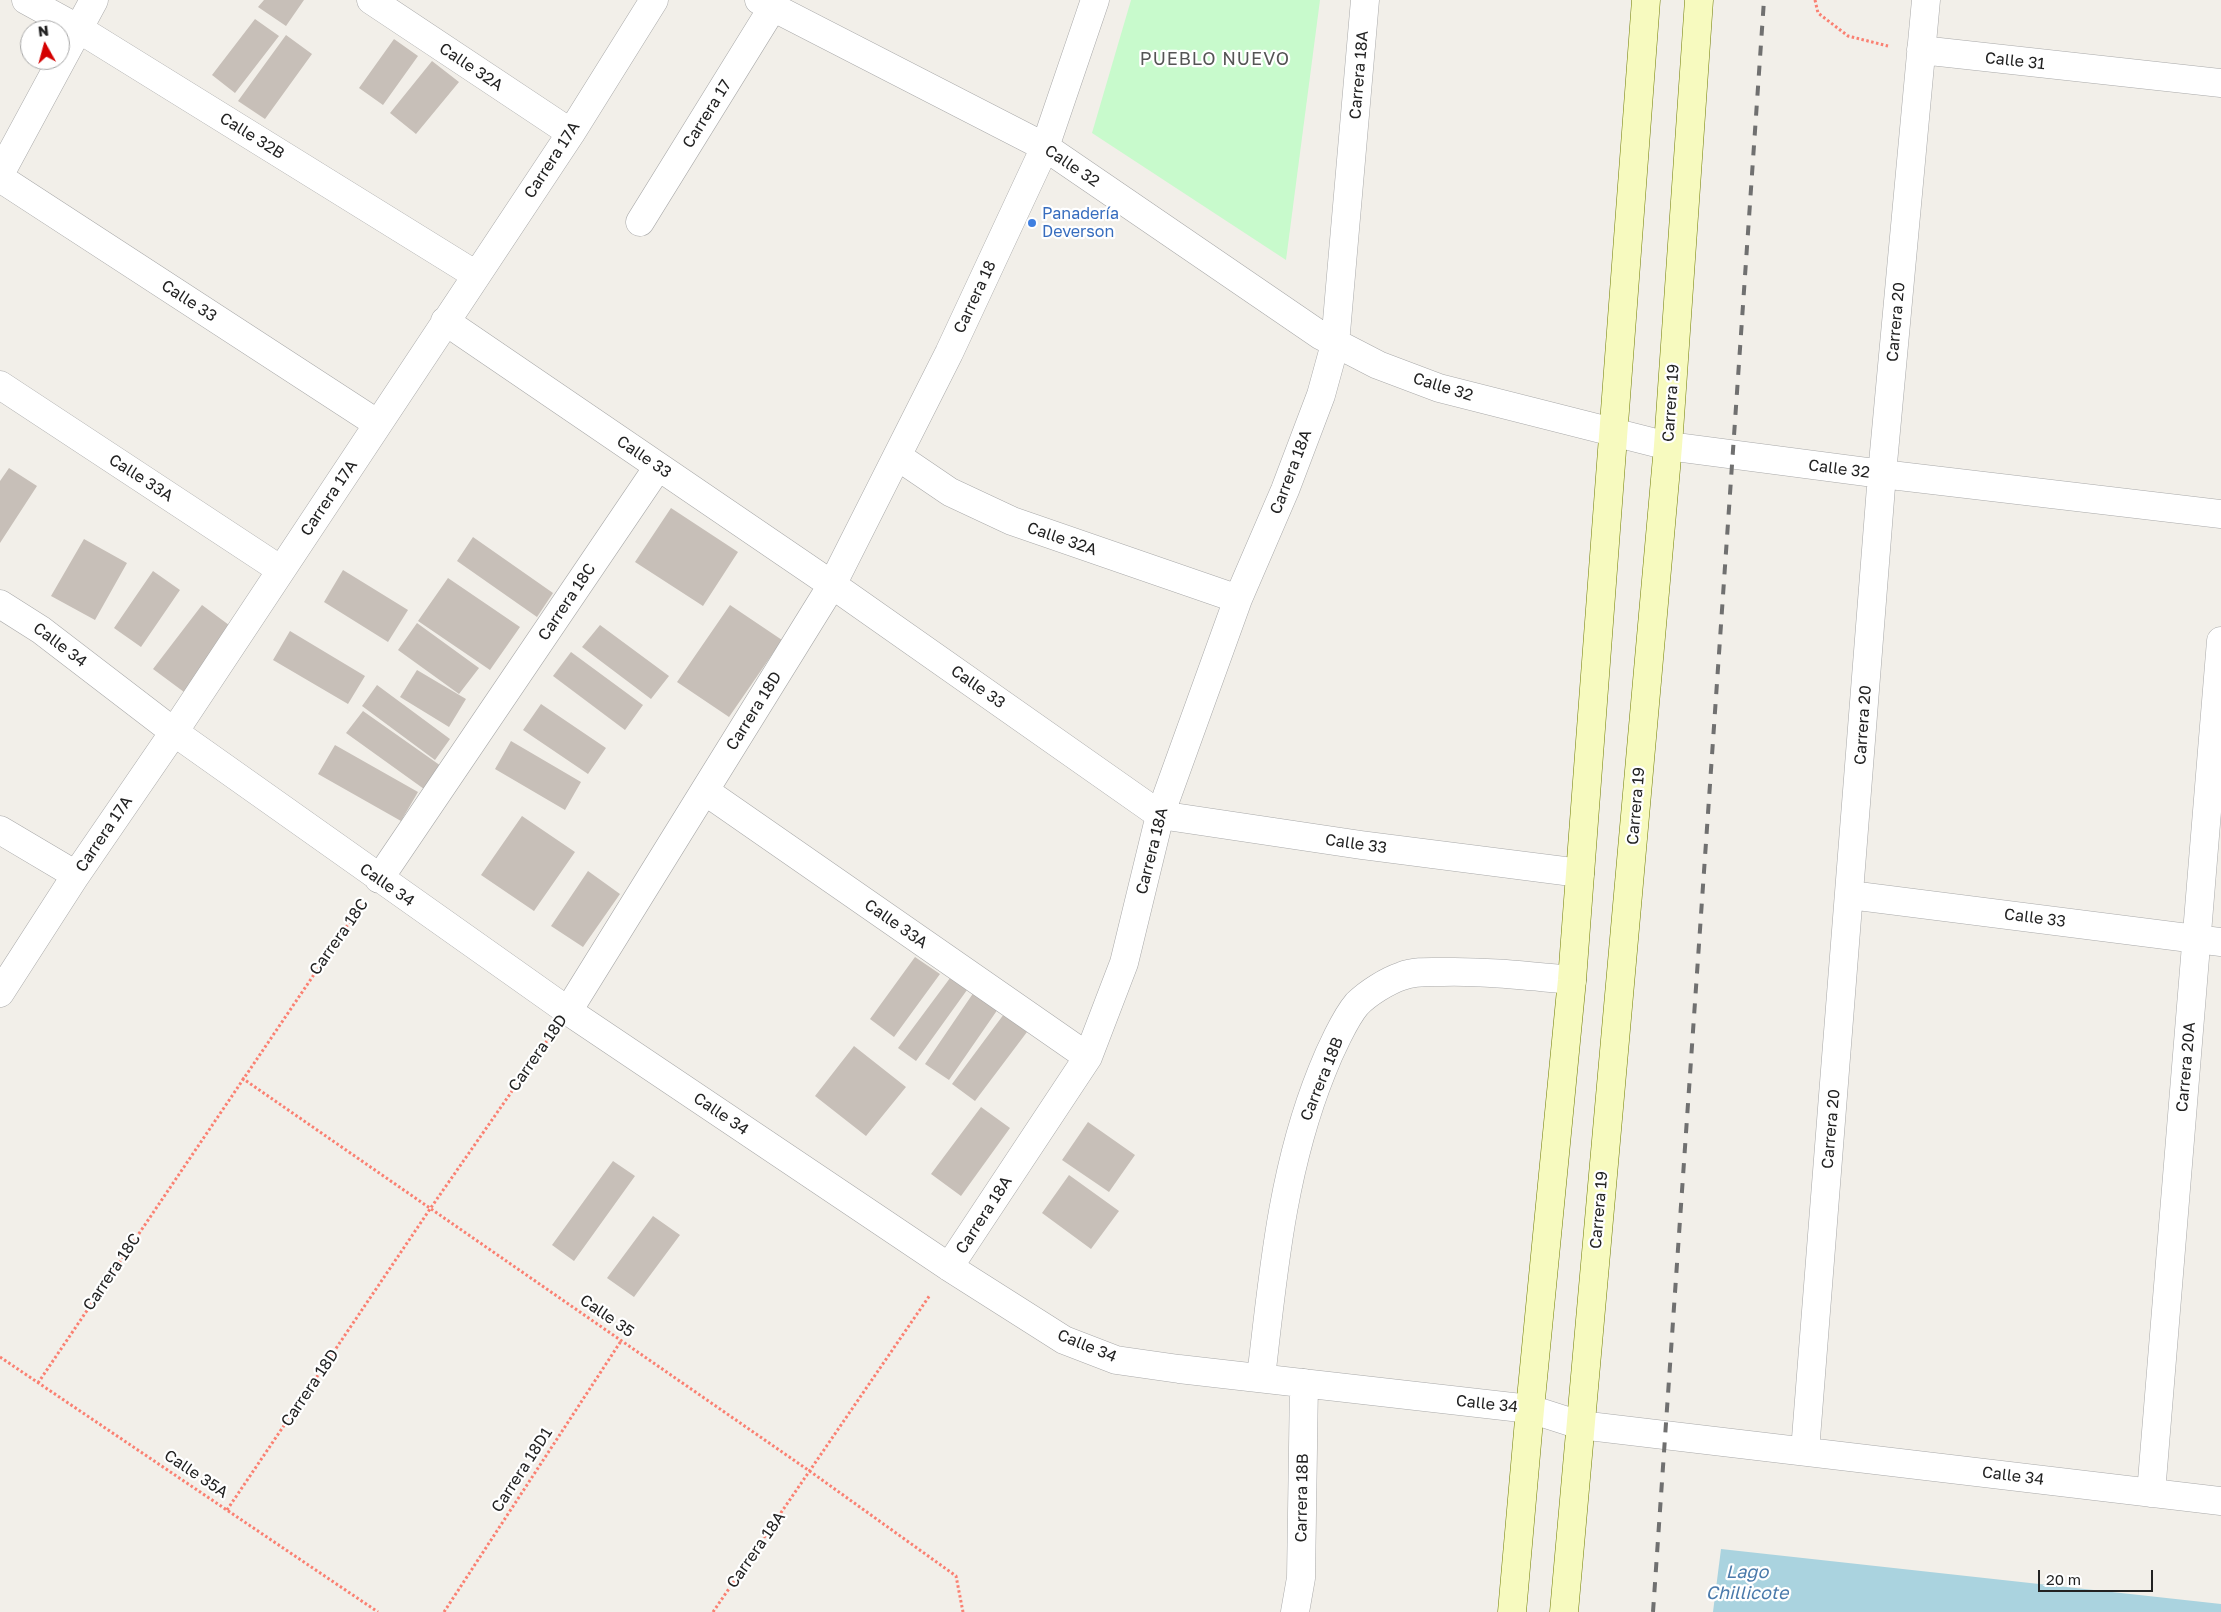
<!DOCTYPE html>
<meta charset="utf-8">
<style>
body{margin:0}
#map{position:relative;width:2221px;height:1612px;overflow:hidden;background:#f2efe9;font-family:"Golos Text",sans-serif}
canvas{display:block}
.north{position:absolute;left:20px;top:20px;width:50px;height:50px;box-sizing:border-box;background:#fff;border:1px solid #a7a7a7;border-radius:50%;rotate:353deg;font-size:14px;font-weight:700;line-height:20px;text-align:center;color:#222}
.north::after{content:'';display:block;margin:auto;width:18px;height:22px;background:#d40000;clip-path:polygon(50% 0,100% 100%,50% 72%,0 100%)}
.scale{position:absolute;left:2038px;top:1570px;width:115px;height:22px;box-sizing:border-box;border:2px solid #222;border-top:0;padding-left:6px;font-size:15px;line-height:18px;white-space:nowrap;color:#222;-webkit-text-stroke:4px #fff;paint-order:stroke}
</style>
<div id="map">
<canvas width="2221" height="1612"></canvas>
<div class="north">N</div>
<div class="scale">20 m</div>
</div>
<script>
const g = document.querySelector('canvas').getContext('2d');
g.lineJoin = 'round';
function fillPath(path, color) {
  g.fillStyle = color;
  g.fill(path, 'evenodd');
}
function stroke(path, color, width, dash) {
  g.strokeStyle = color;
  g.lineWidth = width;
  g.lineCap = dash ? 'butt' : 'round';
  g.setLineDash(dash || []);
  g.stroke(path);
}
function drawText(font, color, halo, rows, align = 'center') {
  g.font = font + ' "Golos Text",sans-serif';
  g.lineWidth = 4.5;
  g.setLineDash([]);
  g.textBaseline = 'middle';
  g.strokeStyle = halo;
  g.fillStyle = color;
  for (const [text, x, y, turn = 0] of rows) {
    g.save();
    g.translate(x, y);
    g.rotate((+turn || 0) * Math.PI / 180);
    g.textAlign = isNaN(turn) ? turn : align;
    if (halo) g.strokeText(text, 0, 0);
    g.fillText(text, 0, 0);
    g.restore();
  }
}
fillPath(new Path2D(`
 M1131,0H1320L1286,260L1092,133Z`), '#c8facc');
fillPath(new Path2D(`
 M1721,1549L2221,1604V1612H1713Z`), '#aad3df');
fillPath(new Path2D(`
 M264,0H304L286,26L258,7Z
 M255,19L279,36L235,93L212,75Z
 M286,35L312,54L265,119L238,101Z
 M394,39L418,56L383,105L359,88Z
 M432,61L459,82L416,134L390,113Z
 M9,468L37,486L0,543V481Z
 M671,508L738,552L703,606L635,562Z
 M473,537L553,593L537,617L457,561Z
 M84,539L127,563L95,620L51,596Z
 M343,570L408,610L388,642L324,602Z
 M153,571L180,590L141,647L114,628Z
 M448,578L520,627L490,670L418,621Z
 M202,605L233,628L184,692L153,669Z
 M730,605L782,640L729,717L677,682Z
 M417,623L479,668L459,694L398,650Z
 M600,625L669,676L651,699L582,647Z
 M290,631L365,676L348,704L273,660Z
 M571,652L643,705L625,730L553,676Z
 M417,670L466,699L449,727L400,697Z
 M377,685L450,739L435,760L362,706Z
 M541,704L606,748L588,774L523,730Z
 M363,711L441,766L424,789L346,733Z
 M511,741L581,782L565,810L495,769Z
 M335,745L418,792L401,821L318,774Z
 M522,816L575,852L534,911L481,875Z
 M588,871L620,894L583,947L551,926Z
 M915,957L940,974L894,1037L870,1019Z
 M950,978L967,990L916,1061L898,1048Z
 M974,992L998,1009L949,1080L925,1064Z
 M1004,1014L1027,1032L975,1101L952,1084Z
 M854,1046L906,1087L866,1136L815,1096Z
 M981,1107L1010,1128L961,1196L931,1174Z
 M1088,1122L1135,1155L1109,1192L1062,1160Z
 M613,1161L635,1176L574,1261L552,1245Z
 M1069,1175L1119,1211L1091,1249L1042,1213Z
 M653,1216L680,1235L634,1297L607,1278Z`), '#c7bfb8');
const minor = new Path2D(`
 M26,0L79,29L476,275
 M371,0L571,133
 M759,0L1045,147L1320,335L1378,365L1439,388L1668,446L1882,474L2221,514
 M1921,50L2221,83
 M0,174L94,0
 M0,178L378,424
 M640,222L773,7
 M445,321L844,593L1160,815L1361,845L1580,873
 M0,385L281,570
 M897,456L950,492L1012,521L1238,599
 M0,604L41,630L174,732L568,1011L949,1267L1064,1340L1116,1360L1179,1369L1530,1409L1580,1425L2221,1501
 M705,791L1088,1057
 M0,830L76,875
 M379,879L658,467
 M1850,895L2221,942
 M0,993L76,875L174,732L571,133L654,0
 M568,1011L832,585L949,353L1045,147L1095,0
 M949,1267L1088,1057L1124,963L1160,815L1238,599L1285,490L1321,395L1335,344L1365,0
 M1261,1378C1273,1274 1282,1170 1322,1071C1329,1053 1345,1018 1357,1004C1368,993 1387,981 1402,976C1414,971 1430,972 1443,972C1486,971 1529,976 1572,980
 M1805,1451L1882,474L1926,0
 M2151,1493L2221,641
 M1295,1612L1301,1578L1304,1383`);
const secondary = new Path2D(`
 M1512,1612L1530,1409L1572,980L1646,0
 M1564,1612L1668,446L1699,0`);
stroke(minor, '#a9a9a9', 29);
stroke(secondary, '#707d05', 29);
stroke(new Path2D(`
 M1815,0L1818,13L1848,36L1888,46
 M242,1078L811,1472L956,1576L963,1612
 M0,1357L378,1612
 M38,1383L361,905
 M227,1510L430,1209L549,1038
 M444,1612L621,1341
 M713,1612L930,1295`), '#fa8072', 3, [2.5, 2.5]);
stroke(minor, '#fff', 28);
stroke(secondary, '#f7fabf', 28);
stroke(new Path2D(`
 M1653,1612L1764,0`), '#707070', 4, [10, 10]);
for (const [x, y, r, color] of [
 [1032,223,5,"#3f7fe0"]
]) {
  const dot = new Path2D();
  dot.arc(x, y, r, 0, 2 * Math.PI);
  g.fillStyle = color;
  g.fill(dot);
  stroke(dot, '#fff', 2);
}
drawText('16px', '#222', '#fff', [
 ["Calle 31",2015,61,6],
 ["Calle 32A",471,67,34],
 ["Carrera 18A",1359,75,-85],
 ["Carrera 17",707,114,-58],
 ["Calle 32B",252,136,32],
 ["Carrera 17A",552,160,-57],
 ["Calle 32",1072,166,34],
 ["Carrera 18",975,297,-65],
 ["Calle 33",189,301,33],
 ["Carrera 20",1896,322,-85],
 ["Calle 32",1443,387,17],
 ["Carrera 19",1671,403,-86],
 ["Calle 33",644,457,34],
 ["Calle 32",1839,469,7],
 ["Carrera 18A",1291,472,-69],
 ["Calle 33A",141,478,33],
 ["Carrera 17A",329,498,-56],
 ["Calle 32A",1062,539,19],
 ["Carrera 18C",567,602,-56],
 ["Calle 34",60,645,37],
 ["Calle 33",978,687,35],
 ["Carrera 18D",754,711,-58],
 ["Carrera 20",1863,725,-86],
 ["Carrera 19",1636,806,-85],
 ["Carrera 17A",104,834,-56],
 ["Calle 33",1356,844,8],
 ["Carrera 18A",1152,851,-76],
 ["Calle 34",387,885,35],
 ["Calle 33",2035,918,7],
 ["Calle 33A",896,924,35],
 ["Carrera 18C",339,937,-55],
 ["Carrera 18D",538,1053,-55],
 ["Carrera 20A",2186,1067,-85],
 ["Carrera 18B",1322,1079,-68],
 ["Calle 34",721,1114,34],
 ["Carrera 20",1831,1129,-85],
 ["Carrera 19",1599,1210,-85],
 ["Carrera 18A",984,1215,-57],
 ["Carrera 18C",112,1272,-56],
 ["Calle 35",607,1316,35],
 ["Calle 34",1087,1346,22],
 ["Carrera 18D",310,1388,-56],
 ["Calle 34",1487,1404,6],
 ["Carrera 18D1",522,1470,-57],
 ["Calle 35A",196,1474,34],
 ["Calle 34",2013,1476,7],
 ["Carrera 18B",1302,1498,-89],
 ["Carrera 18A",756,1550,-55]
]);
drawText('16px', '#366cbe', '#fff', [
 ["Panadería",1042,214],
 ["Deverson",1042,232]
], 'left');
g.letterSpacing = '1px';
drawText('18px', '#555', '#fff', [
 ["PUEBLO NUEVO",1215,59]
]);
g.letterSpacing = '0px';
drawText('italic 18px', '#4a7aab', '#fff', [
 ["Lago",1747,1572],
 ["Chillicote",1747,1593]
]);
</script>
